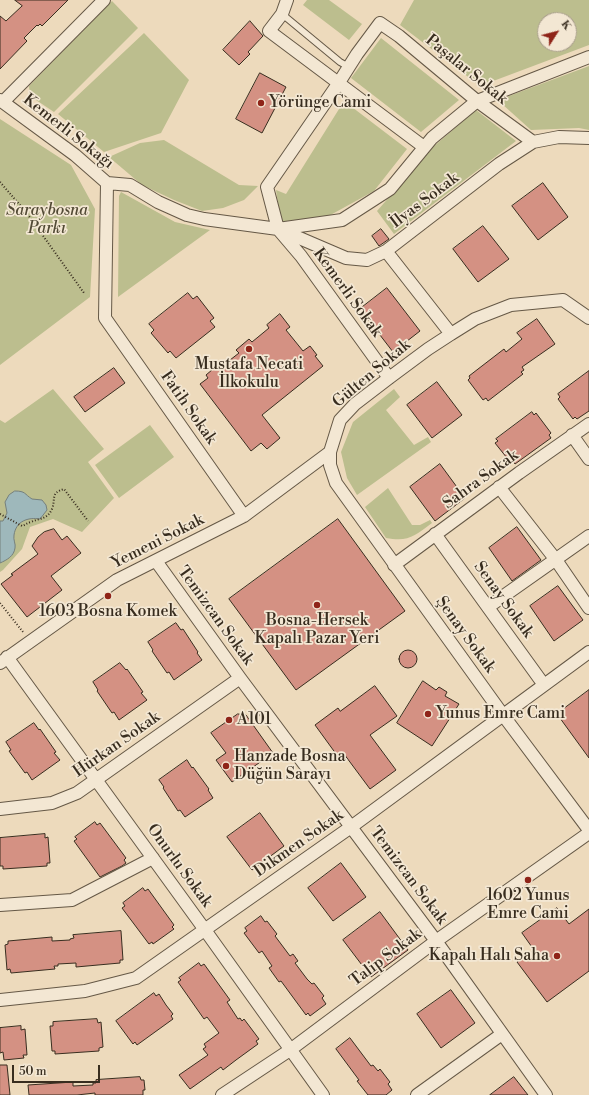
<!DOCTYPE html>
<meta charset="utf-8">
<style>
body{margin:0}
#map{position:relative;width:589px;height:1095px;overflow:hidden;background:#eddabc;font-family:"Libre Bodoni",serif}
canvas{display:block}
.north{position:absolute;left:537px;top:12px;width:40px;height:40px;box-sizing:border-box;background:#f3e7d3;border:1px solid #a89d8b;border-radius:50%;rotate:54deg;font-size:11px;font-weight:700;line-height:16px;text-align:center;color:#382d1f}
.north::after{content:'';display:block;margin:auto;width:14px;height:18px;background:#8f2418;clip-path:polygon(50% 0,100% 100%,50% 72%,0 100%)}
.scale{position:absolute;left:12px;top:1065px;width:88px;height:18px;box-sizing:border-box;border:2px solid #382d1f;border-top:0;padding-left:5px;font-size:12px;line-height:14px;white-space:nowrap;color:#382d1f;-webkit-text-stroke:3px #f3e7d3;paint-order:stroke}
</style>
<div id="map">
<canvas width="589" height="1095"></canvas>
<div class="north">K</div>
<div class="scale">50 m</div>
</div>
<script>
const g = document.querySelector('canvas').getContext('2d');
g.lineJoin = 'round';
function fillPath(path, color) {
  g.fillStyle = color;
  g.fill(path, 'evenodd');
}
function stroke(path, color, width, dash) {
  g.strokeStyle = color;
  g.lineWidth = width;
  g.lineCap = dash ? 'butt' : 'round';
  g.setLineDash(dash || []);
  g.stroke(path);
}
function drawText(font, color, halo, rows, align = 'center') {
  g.font = font + ' "Libre Bodoni",serif';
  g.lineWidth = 3.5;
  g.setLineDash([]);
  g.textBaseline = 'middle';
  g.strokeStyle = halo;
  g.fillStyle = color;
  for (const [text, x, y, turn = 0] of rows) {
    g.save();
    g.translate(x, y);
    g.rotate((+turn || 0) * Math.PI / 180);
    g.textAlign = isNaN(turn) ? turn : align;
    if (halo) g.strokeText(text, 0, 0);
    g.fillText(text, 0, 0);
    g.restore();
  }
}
fillPath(new Path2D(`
 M307,0H329L362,24L349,40L303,5Z
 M414,0H589V45L480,86L400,25ZM545,20H569V44H545Z
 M112,1L138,28L54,112L30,96L29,86Z
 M144,33L189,80L161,133L104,152L58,114Z
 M381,38L459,100L421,132L351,78Z
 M589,66V130L579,128L531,130L502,104V100L509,96Z
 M344,101L407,149L374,191L325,218L286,225L280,219L276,190L286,194Z
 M476,110L516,141L394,234L377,211L433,147Z
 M0,119L71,165L95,209L90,297L0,365Z
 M164,140L239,185L258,186L244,200L223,208L202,211L174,200L142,185L109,157L140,143Z
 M121,192L175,222L210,230L118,297L119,196Z
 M53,389L104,449L88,462L114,498L82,532L53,519L30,527L22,549L3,570L0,572V420L5,423Z
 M394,389L400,397L386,410L414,445L428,437L431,442L357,495L347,478L341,452L353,422Z
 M150,425L174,457L119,498L95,465Z
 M388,488L412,525H420L430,520L432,523C414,536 409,542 386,538L365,507Z`), '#bcbe8e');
const water = new Path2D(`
 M15,491C26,491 24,494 32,499L42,500L46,505L47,510L40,519C28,517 16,521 14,535C13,540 16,544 15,548C14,556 7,560 0,563V521H3L7,513L5,502L9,495Z`);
fillPath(water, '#9eb8bb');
stroke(water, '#75807d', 1);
const building = new Path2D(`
 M15,0H68L42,26L40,24L38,26L37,25L24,38L27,41L0,69V16L6,21L22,6Z
 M250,21L263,36L248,52L250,54L239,65L223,50Z
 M260,73L286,87L262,133L236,119Z
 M543,183L568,217L538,240L512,206Z
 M483,226L509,259L478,282L453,249Z
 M381,229L389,239L379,246L372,236Z
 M387,288L420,331L393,352L360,309Z
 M188,293L193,299L197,296L214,318L210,321L215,327L176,358L170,351L168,353L151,333L154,330L149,324Z
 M280,314L290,327L286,330L303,351L310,346L317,355L315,356L323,366L262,415L280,438L267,449L261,443L251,451L200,384L208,378L206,375L219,364L221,367L239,353L236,350L249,339L252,342L269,328L267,325Z
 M537,319L555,344L522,367L524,370L521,372L523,374L488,401L486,398L483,400L468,380L470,378L469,376L504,349L506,352L522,339L517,333Z
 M114,368L125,383L85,412L74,397Z
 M589,371V411L577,419L575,417L573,419L558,399L560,397L558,394Z
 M437,382L462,415L432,438L407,405Z
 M532,412L534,415L536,413L551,433L549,435L551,438L515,464L513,461L511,463L495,443L498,441L496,439Z
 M440,464L465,498L435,521L410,487Z
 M338,519L405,611L296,690L229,599Z
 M517,527L541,560L512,581L489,548Z
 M54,529L62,540L67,536L81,553L51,576L62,590L27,617L1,584L13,575L11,574L38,554L32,546L38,537L44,532Z
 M558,586L583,620L554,641L530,606Z
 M176,623L181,630L183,629L198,652L197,653L202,660L174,680L169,672L167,673L152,651L153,650L148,642Z
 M399 659a9 9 0 1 1 18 0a9 9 0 1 1-18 0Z
 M120,663L126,670L127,669L143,692L141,693L147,700L119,720L114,712L112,713L97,691L98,690L93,682Z
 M423,681L436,690L439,687L447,692L445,696L459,704L432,746L397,723Z
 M375,686L397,716L370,735L396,770L370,789L344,754L339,758L315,725L338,708L340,711Z
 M589,690V758L557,714Z
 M238,714L246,715L273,753L232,782L216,760L226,753L211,733Z
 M34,723L39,730L40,729L56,752L54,753L60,760L32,780L27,772L25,773L9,751L11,750L6,742Z
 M187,760L192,768L193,767L209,789L208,790L213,798L185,817L180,810L178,811L163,788L164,787L159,780Z
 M260,813L284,846L252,870L227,837Z
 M95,822L97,825L100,823L126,858L124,860L126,863L122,866L100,877L74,841L77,839L75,837Z
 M45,834V838L48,837L50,863H47V866L3,869V866H0V838Z
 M341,863L366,897L333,921L308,888Z
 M143,888L145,891L148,889L174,925L172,927L174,929L153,944L152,942L149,944L122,908L125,906L123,903Z
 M557,908L569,924L589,909V971L547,1002L517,962L534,950L522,933Z
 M380,912L408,950L371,977L343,940Z
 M261,916L265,922L267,921L277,934L275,936L290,956L293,954L298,961L295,963L307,979L312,984L314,983L324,996L322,998L326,1004L310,1016L308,1013L306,1015L281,981L279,982L269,968L272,966L262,951L259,953L244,933L247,931L245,928Z
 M121,931L123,960H120V963L76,967V963L58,964V966H54L55,969L11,973L10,969L7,970L5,945L8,944V941L52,937V941L70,940V939L74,938L73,935Z
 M199,963L201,966L204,964L230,1000L227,1002L238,1019L240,1018L242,1021L244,1019L259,1039L256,1041L258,1044L236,1060L223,1070L221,1067L190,1089L179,1075L208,1055L203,1049L206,1047L204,1044L219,1033L207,1017L204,1019L178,982L181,980L179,978Z
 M451,990L475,1023L441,1048L417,1014Z
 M154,993L156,996L159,994L166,1005L173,1014L171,1016L173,1019L137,1045L135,1042L133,1044L116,1021Z
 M97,1019L98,1023L101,1022L103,1047L99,1048V1051L55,1054V1051H52L50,1026H53V1022Z
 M21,1026V1030L25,1029L27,1055H23L24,1058L4,1060L3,1052L0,1053V1028Z
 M350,1038L371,1066L373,1065L378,1071L380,1069L390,1082L388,1084L392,1090L386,1095H368L357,1081L359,1080L336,1049Z
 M0,1065H7L10,1095H0Z
 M140,1077L141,1080H144L145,1090H143V1095H95V1093L77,1095H29L28,1085L73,1082V1086L93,1085V1083H96V1080Z
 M514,1077L528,1095H490Z`);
fillPath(building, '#d49183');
stroke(building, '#382d1f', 1);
const service = new Path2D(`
 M282,14L340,62L349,67`);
const minor = new Path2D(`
 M287,0L282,14L269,31L424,147
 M0,100L75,155L107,183L130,185L158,202L187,215L204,219L278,229L342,220L390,189L432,138L477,101L589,57
 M3,102L104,0
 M107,183L105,318L244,516
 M283,231L346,258L367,260L386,251L499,164L533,142L559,137L589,138
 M386,251L451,334L428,349L389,378L355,404L340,420L330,452V465L336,483L503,715L589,830
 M451,334L475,319L511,305L563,300L589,318
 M389,378L301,256L278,229L267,187L338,84L357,54L380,23L399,36L477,101L533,142
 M572,435L589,459
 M499,487L556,560L589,608
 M435,534L544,685
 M156,561L240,678L436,941L546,1095
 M394,565L519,473L589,424
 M488,607L589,536
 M7,657L205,930L323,1095
 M0,663L117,580L244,516L330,452
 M0,809L52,803L77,793L240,678
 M0,905L72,900L153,858
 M0,1000L85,991L136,978L351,827L589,652
 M222,1095L290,1050L436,941L589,833
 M417,1095L502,1034`);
stroke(service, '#655846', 8);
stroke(minor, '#655846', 14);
stroke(new Path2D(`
 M0,182L26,212L84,293
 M0,514L22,526C25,525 27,523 31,522C39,518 47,520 52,509C56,499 50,493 64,489L88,521
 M0,603L23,632`), '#382d1f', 2, [1, 2]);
stroke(service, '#f3e7d3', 6);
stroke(minor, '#f3e7d3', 12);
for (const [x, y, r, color] of [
 [261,103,4,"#8f2418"],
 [249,349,4,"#8f2418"],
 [108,596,4,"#8f2418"],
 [317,605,4,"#8f2418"],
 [428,714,4,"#8f2418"],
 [229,720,4,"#8f2418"],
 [226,766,4,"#8f2418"],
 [528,880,4,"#8f2418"],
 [557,956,4,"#8f2418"]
]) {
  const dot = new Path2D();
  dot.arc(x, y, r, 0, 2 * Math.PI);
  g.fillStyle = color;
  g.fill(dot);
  stroke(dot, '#f3e7d3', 1.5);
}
drawText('16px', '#382d1f', '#f3e7d3', [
 ["Paşalar Sokak",466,70,39],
 ["Kemerli Sokağı",68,132,38],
 ["İlyas Sokak",425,201,-37],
 ["Kemerli Sokak",347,293,54],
 ["Gülten Sokak",372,374,-40],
 ["Fatih Sokak",188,408,55],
 ["Sahra Sokak",481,480,-36],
 ["Yemeni Sokak",158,542,-27],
 ["Senay Sokak",503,600,54],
 ["Temizcan Sokak",215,616,54],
 ["Şenay Sokak",465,635,54],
 ["Hürkan Sokak",117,745,-35],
 ["Dikmen Sokak",299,844,-35],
 ["Onurlu Sokak",179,866,54],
 ["Temizcan Sokak",408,876,53],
 ["Talip Sokak",386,958,-37]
]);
drawText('16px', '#382d1f', '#f3e7d3', [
 ["Yörünge Cami",269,103],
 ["Mustafa Necati",249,365,"center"],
 ["İlkokulu",249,383,"center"],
 ["1603 Bosna Komek",108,612,"center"],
 ["Bosna-Hersek",317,621,"center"],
 ["Kapalı Pazar Yeri",317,639,"center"],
 ["Yunus Emre Cami",436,714],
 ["A101",237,720],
 ["Hanzade Bosna",234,757],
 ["Düğün Sarayı",234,775],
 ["1602 Yunus",528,896,"center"],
 ["Emre Cami",528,914,"center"],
 ["Kapalı Halı Saha",549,956,"right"]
], 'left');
drawText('italic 16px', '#524a35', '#f3e7d3', [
 ["Saraybosna",47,211],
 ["Parkı",47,229]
]);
</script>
